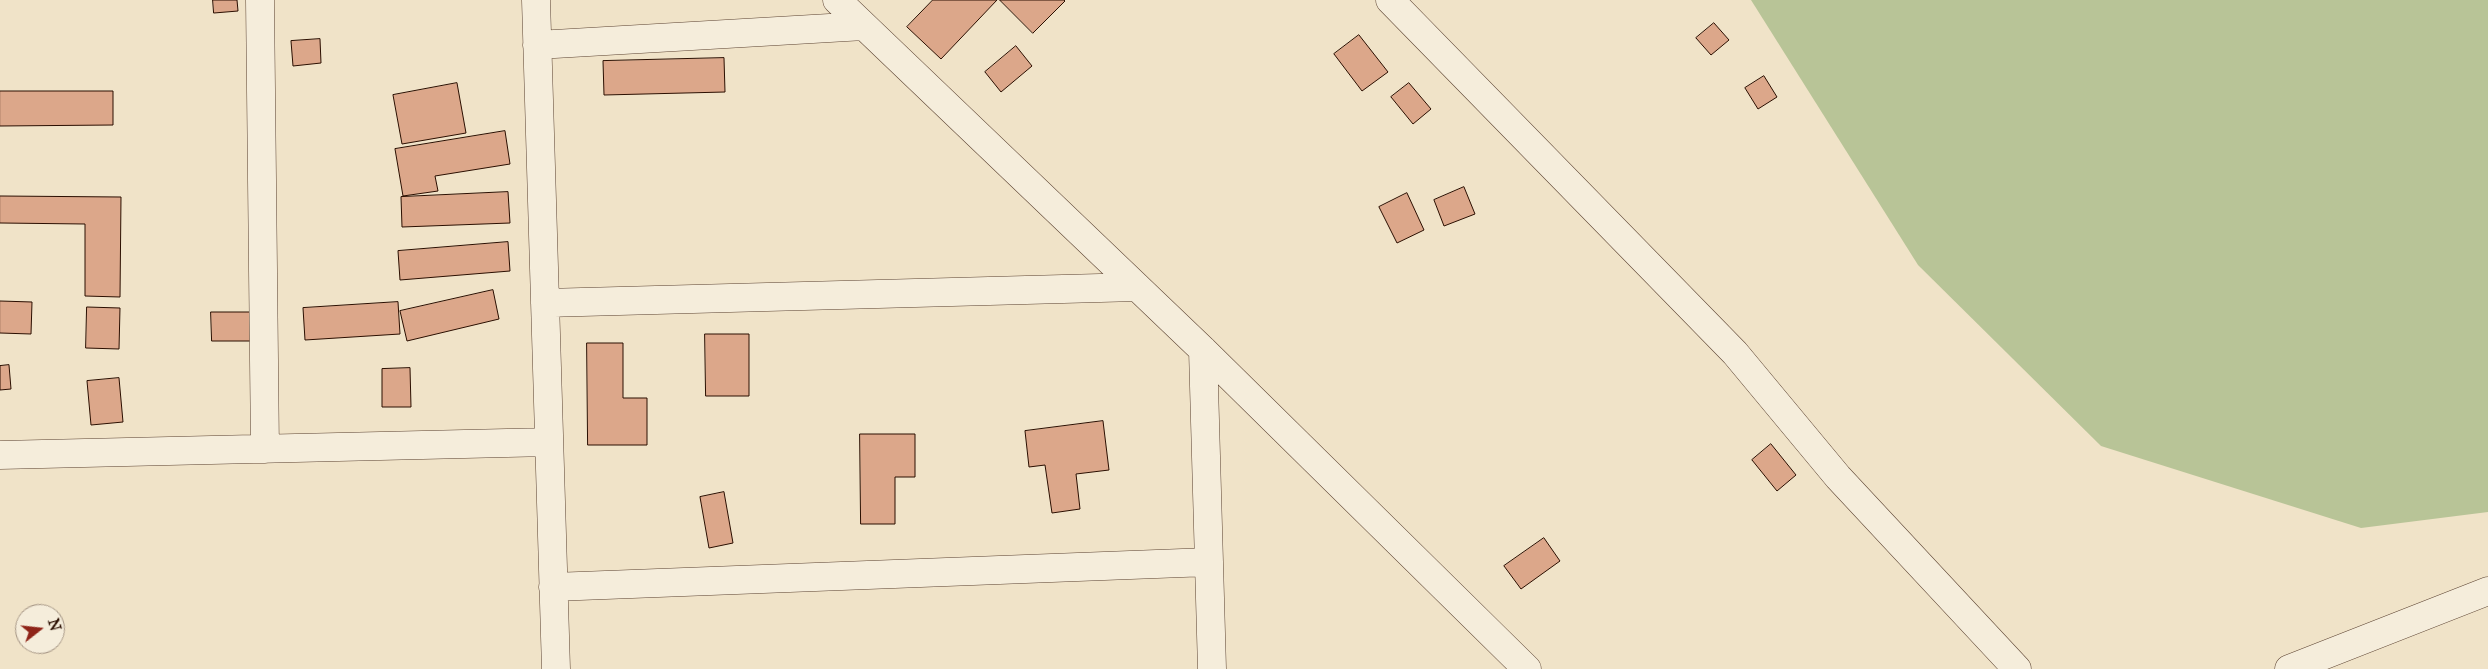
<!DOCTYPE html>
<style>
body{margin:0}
#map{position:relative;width:2488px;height:669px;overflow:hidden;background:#f0e3c8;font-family:"IM FELL Great Primer",serif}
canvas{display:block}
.north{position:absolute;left:15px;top:604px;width:50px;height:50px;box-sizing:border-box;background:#f5eddb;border:1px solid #a49483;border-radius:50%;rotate:74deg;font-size:14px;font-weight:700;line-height:20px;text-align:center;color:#2a0e00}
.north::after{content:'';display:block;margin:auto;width:18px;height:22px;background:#8f2418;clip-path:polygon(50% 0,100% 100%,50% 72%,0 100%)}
</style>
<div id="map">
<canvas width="2488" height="669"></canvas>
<div class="north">N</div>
</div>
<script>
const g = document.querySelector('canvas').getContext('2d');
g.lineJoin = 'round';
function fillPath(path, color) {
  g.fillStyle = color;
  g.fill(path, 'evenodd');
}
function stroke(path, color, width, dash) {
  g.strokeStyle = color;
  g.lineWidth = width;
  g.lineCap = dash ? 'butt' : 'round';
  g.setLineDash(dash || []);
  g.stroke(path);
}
fillPath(new Path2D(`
 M1751,0H2488V512L2361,528L2101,446L1918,265Z`), '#b8c497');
const building = new Path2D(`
 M213,0H237L238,11L214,13Z
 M933,0H997L941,59L907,27Z
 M1000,0H1064L1065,1L1033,33Z
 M1714,23L1729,40L1711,55L1696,38Z
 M1359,35L1388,72L1362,91L1334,54Z
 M320,39L321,63L293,66L291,41Z
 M1016,46L1032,66L1001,92L985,72Z
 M724,58L725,92L604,95L603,61Z
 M1764,76L1777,97L1758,109L1745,88Z
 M457,83L466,133L402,144L393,95Z
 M1409,83L1431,109L1413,124L1391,97Z
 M0,91H113V125L0,126Z
 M505,131L510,164L435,176L438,191L403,196L395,149Z
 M1464,187L1475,214L1444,226L1434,200Z
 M508,192L510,223L402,227L401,197Z
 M1407,193L1424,230L1397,243L1379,207Z
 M0,196L121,197L120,297L85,296V224L0,223Z
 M508,242L510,271L400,280L398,251Z
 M493,290L499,319L407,341L400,311Z
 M0,301L32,302L31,334L0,333Z
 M398,302L400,334L305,340L303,308Z
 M87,307L120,308L119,349L86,348Z
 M211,312H251V341H212Z
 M705,334H749V396H706Z
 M587,343H623V398H647V445H588Z
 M9,365L11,389L0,390V366Z
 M410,368L411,407H382V369Z
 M119,378L123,422L91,425L87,381Z
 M1103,421L1109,470L1076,474L1080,509L1052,513L1045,465L1029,467L1025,431Z
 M860,434H915V477H895V524H861Z
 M1771,444L1796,475L1777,491L1752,460Z
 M724,492L733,543L709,548L700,497Z
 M1544,538L1560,561L1521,589L1504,566Z`);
fillPath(building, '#dca78a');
stroke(building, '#2a0e00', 1);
const minor = new Path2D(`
 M260,0L265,449
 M536,0L556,669
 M837,0L1203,350L1527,669
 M537,45L864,26
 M545,303L1137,287
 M1203,350L1212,669
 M0,455L549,442
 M553,587L1209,562`);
const tertiary = new Path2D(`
 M1390,0L1735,353L1838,477L2017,669
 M2289,669L2488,591`);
stroke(minor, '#5c4332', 29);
stroke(tertiary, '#5c4332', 29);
stroke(minor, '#f5eddb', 28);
stroke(tertiary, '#f5eddb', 28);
</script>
